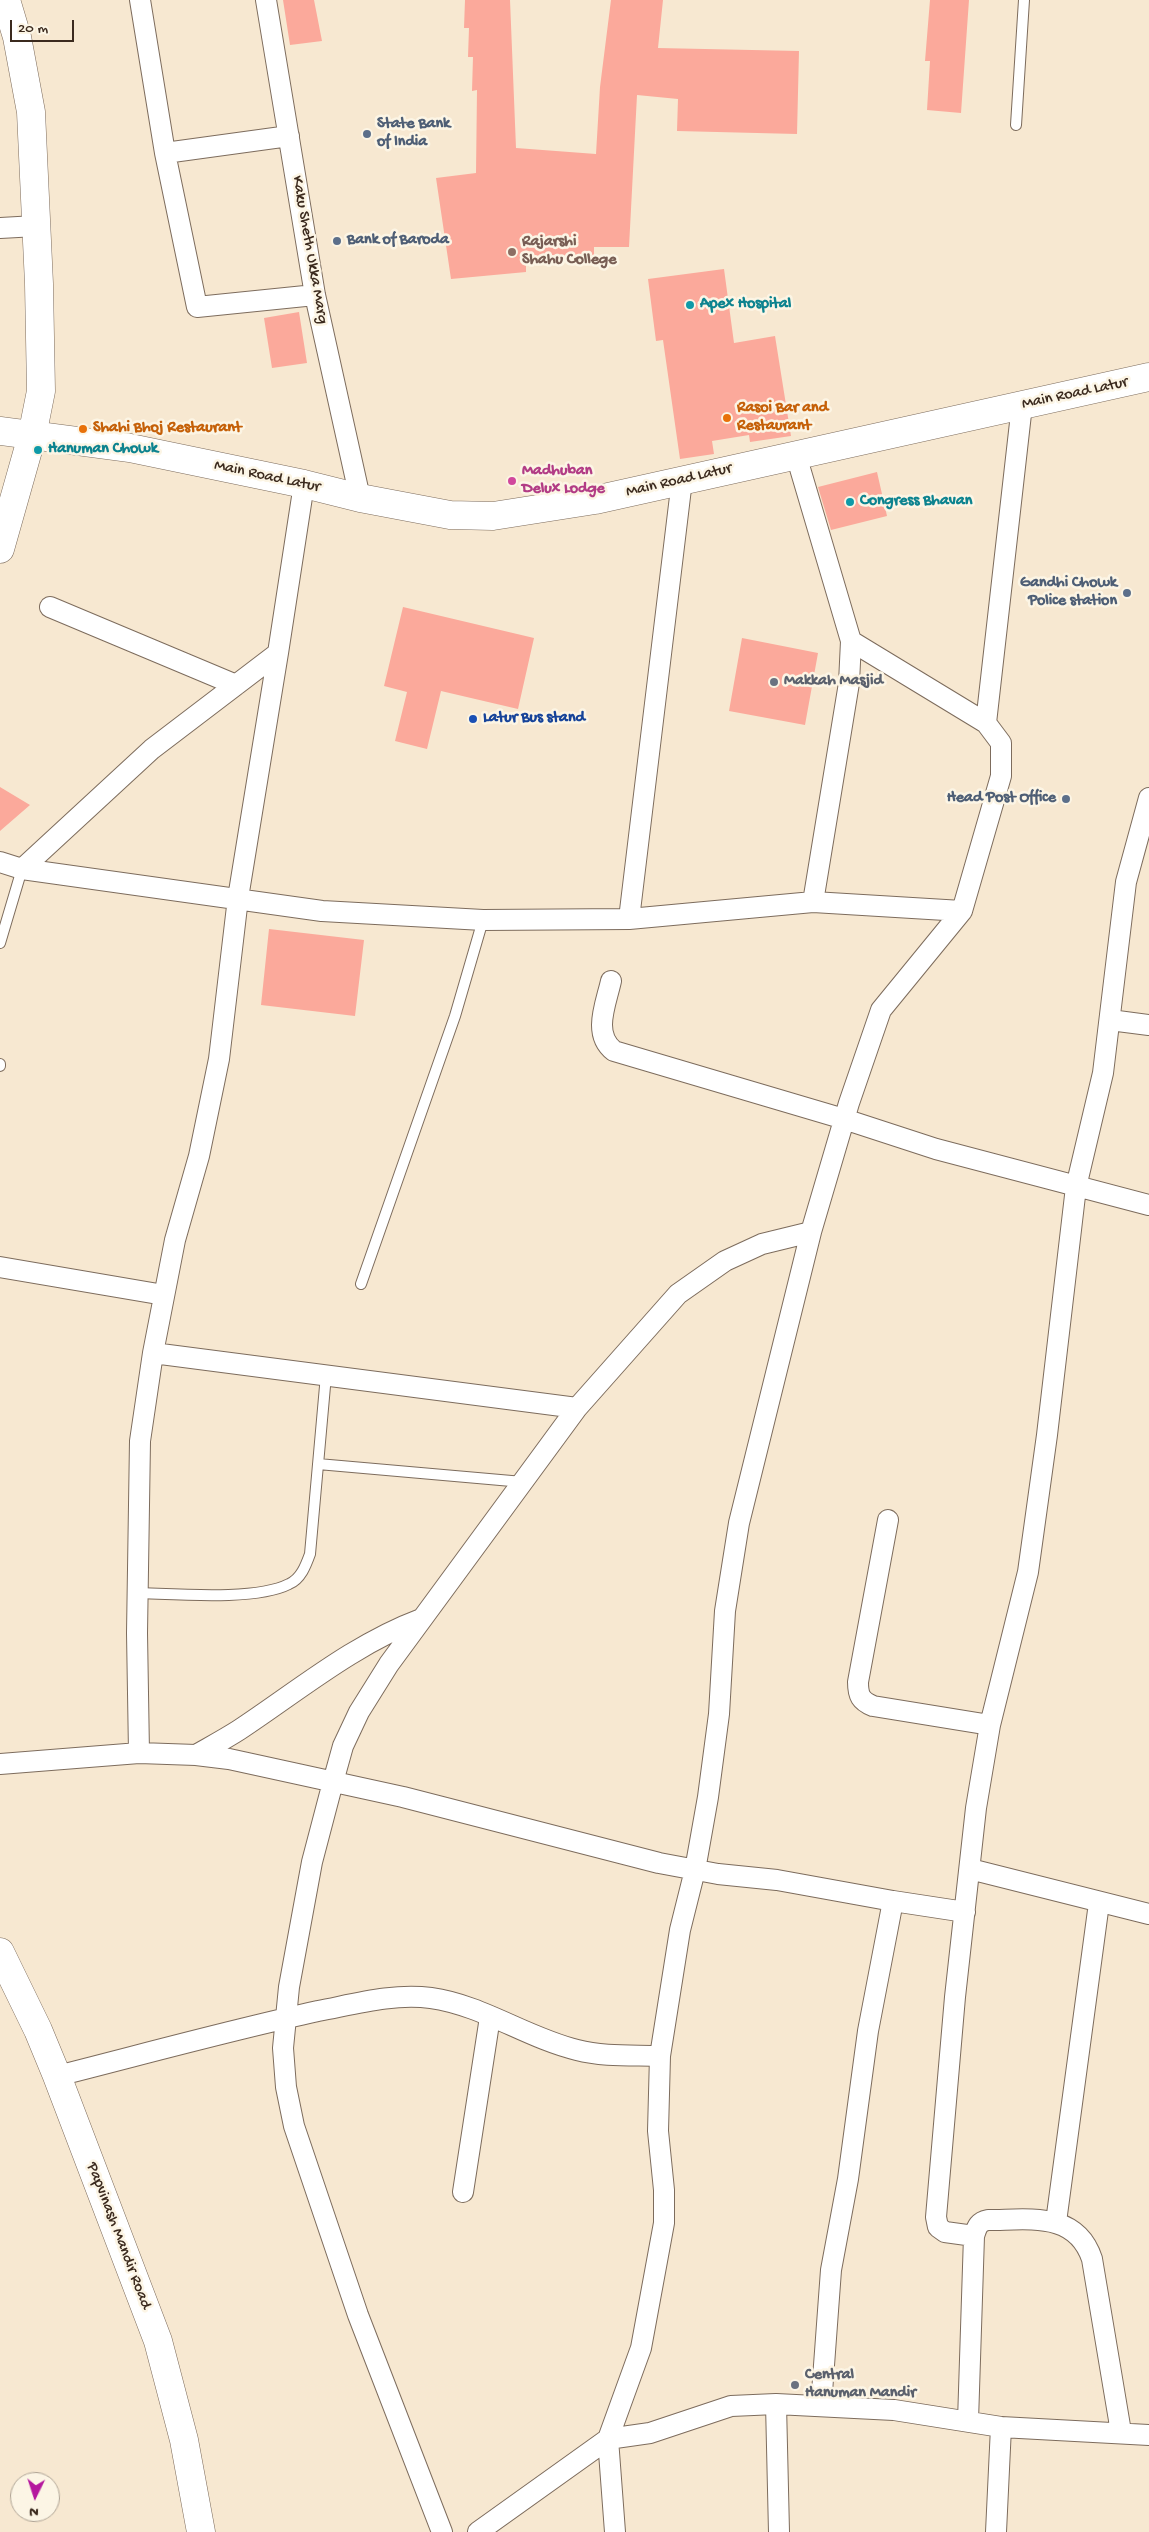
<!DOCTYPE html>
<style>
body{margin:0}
#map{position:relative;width:1149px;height:2532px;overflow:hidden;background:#f7e8d1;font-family:"Gochi Hand",sans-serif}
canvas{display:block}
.north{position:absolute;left:10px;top:2472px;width:50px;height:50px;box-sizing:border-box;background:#fcf5e5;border:1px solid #afa495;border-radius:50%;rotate:184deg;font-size:14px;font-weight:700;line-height:20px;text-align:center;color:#3b2a1e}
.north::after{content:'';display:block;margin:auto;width:18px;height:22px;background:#b5179e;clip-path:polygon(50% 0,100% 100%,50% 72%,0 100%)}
.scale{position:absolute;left:10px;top:20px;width:64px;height:22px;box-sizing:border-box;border:2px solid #3b2a1e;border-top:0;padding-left:6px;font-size:15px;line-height:18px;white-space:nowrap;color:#3b2a1e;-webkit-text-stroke:4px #fcf5e5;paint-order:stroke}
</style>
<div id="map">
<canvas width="1149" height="2532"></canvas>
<div class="north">N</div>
<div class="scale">20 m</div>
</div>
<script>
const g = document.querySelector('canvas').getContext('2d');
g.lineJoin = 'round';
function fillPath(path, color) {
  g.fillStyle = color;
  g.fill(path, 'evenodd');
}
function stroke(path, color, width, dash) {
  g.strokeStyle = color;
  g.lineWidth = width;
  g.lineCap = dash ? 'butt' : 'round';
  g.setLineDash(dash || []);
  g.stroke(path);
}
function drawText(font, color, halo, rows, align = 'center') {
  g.font = font + ' "Gochi Hand",sans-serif';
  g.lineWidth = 5;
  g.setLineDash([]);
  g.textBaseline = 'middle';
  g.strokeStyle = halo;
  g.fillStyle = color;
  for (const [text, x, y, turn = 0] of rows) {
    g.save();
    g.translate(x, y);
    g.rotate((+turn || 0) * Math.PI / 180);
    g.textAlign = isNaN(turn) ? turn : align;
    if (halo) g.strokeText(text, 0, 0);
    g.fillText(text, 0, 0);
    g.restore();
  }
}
fillPath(new Path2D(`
 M283,0H314L322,41L290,45Z
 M465,0H510L516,148L596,154L600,87L611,0H663L658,48L799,51L797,134L677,131L678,99L637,95L629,247H594V260L526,256V272L451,279L436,178L476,173L477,90L472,91L473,57H468L469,28H464Z
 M930,0H969L961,113L927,110L930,61H925Z
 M724,269L734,343L775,336L791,436L750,442L749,435L712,441L714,454L680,459L663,340L656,341L648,279Z
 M299,312L307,363L272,368L264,318Z
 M877,472L887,516L831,530L818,487Z
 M403,607L534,638L518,709L441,691L427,749L395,741L407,692L384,686Z
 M742,638L818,653L805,725L729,711Z
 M0,787L30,805L0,831Z
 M269,929L364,940L355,1016L261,1005Z`), '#fba99b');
const lane = new Path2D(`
 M1016,125L1024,0
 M0,943L22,869
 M0,1064V1066
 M361,1284L455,1016L483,920
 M318,1464L523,1482
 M137,1593C175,1594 256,1601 289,1584C301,1579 306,1565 310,1554L326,1375`);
const street = new Path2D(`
 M140,0L165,153L197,307L315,295
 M266,0L315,295L360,498
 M165,153L289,136
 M0,228L36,226
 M796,455L851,641
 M50,607L236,685
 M986,723L1022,405
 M0,862L22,869L322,911L483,920L629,919L813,902L962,911L1001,776V743L986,723L851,641L849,683L813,902
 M22,869L152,749L278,653L304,484
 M629,919L682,480
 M611,981C606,1004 592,1034 614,1051L844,1119L936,1149L1149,1205
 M1110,1020L1149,1025
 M0,1267L164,1295
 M153,1353L577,1408
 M888,1520L858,1682C858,1696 861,1701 873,1706L990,1725
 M139,1753L137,1633L140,1441L153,1353L175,1240L199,1156L219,1059L238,898L278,653
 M196,1755C210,1747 225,1739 239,1730C298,1691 354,1644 421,1619
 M0,1764L139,1753L196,1755L229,1759L403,1797L659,1863L718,1874L777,1880L893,1901L868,2031L848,2179L831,2270L821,2406
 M970,1869L1149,1914
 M893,1901L965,1912
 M57,2076C144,2054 231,2030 318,2011C355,2004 393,1993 431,1998C482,2005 527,2038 577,2050C604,2057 632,2055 660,2056
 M463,2192L490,2017
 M1056,2222L1099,1903
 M974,2236L945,2232L938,2227L936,2217L955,1997L976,1808L990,1725L1028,1572L1047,1435L1076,1187L1103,1073L1126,882L1149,798
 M968,2421L974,2236C977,2227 978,2222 988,2220C1029,2220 1076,2211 1092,2259L1121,2432
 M442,2532L358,2315L294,2126L286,2087L283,2048L289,1987L312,1862L333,1782L343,1746L359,1712L389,1664L577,1408L678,1294L725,1261L762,1244L811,1232L849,1103L881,1010L962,911
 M478,2532L608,2439L650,2433L731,2406L776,2404
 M615,2532L608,2439L641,2348L664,2223V2190L658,2131L660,2056L680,1930L695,1870L708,1797L719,1714L725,1611L739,1523L811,1232
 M779,2532L776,2404L894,2410L1001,2427L1149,2435
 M996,2532L1001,2427`);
const secondary = new Path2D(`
 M0,549L32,436L41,391L39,284L31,112L17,37L6,0
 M0,1952L38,2030L57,2076L158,2341L184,2440L201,2532`);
const primary = new Path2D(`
 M0,431L130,448L304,484L360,498L450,515L493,516L595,500L1149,377`);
stroke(lane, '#7d6c5d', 12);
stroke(street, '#7d6c5d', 22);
stroke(secondary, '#7d6c5d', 29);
stroke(primary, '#7d6c5d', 29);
stroke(lane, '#fff', 10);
stroke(street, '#fff', 20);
stroke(secondary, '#fff', 28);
stroke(primary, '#fff', 28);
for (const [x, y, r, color] of [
 [367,134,5,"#5c6f8a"],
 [337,241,5,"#5c6f8a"],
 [512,252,5,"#8d6e63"],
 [690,305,5,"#0f9aa8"],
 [727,418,5,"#e8710a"],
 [83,429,5,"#e8710a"],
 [38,450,5,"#0f9aa8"],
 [512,481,5,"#d1479c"],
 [850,502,5,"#0f9aa8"],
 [1127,593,5,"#5c6f8a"],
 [774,682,5,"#6b7280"],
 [473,719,5,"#1a4fb4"],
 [1066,799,5,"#5c6f8a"],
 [795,2385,5,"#6b7280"]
]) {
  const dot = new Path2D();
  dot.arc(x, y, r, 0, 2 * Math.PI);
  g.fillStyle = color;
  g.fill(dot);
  stroke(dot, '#fcf5e5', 2);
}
drawText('bold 16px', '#4e5e75', '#fcf5e5', [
 ["State Bank",377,125],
 ["of India",377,143],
 ["Bank of Baroda",347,241],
 ["Gandhi Chowk",1117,584,"right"],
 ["Police station",1117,602,"right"],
 ["Head Post Office",1056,799,"right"]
], 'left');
drawText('bold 16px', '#785e54', '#fcf5e5', [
 ["Rajarshi",522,243],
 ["Shahu College",522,261]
], 'left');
drawText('16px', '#3b2a1e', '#fcf5e5', [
 ["Kaku Sheth Ukka Marg",309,250,80],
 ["Main Road Latur",1075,394,-12],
 ["Main Road Latur",267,477,12],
 ["Main Road Latur",679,481,-13],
 ["Papvinash Mandir Road",118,2236,69]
]);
drawText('bold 16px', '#0d838f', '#fcf5e5', [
 ["Apex Hospital",700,305],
 ["Hanuman Chowk",48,450],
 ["Congress Bhavan",860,502]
], 'left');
drawText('bold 16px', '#c56008', '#fcf5e5', [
 ["Rasoi Bar and",737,409],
 ["Restaurant",737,427],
 ["Shahi Bhoj Restaurant",93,429]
], 'left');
drawText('bold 16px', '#b23c85', '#fcf5e5', [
 ["Madhuban",522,472],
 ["Delux Lodge",522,490]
], 'left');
drawText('bold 16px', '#5b616d', '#fcf5e5', [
 ["Makkah Masjid",784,682],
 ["Central",805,2376],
 ["Hanuman Mandir",805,2394]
], 'left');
drawText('bold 16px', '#164399', '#fcf5e5', [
 ["Latur Bus stand",483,719]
], 'left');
</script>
